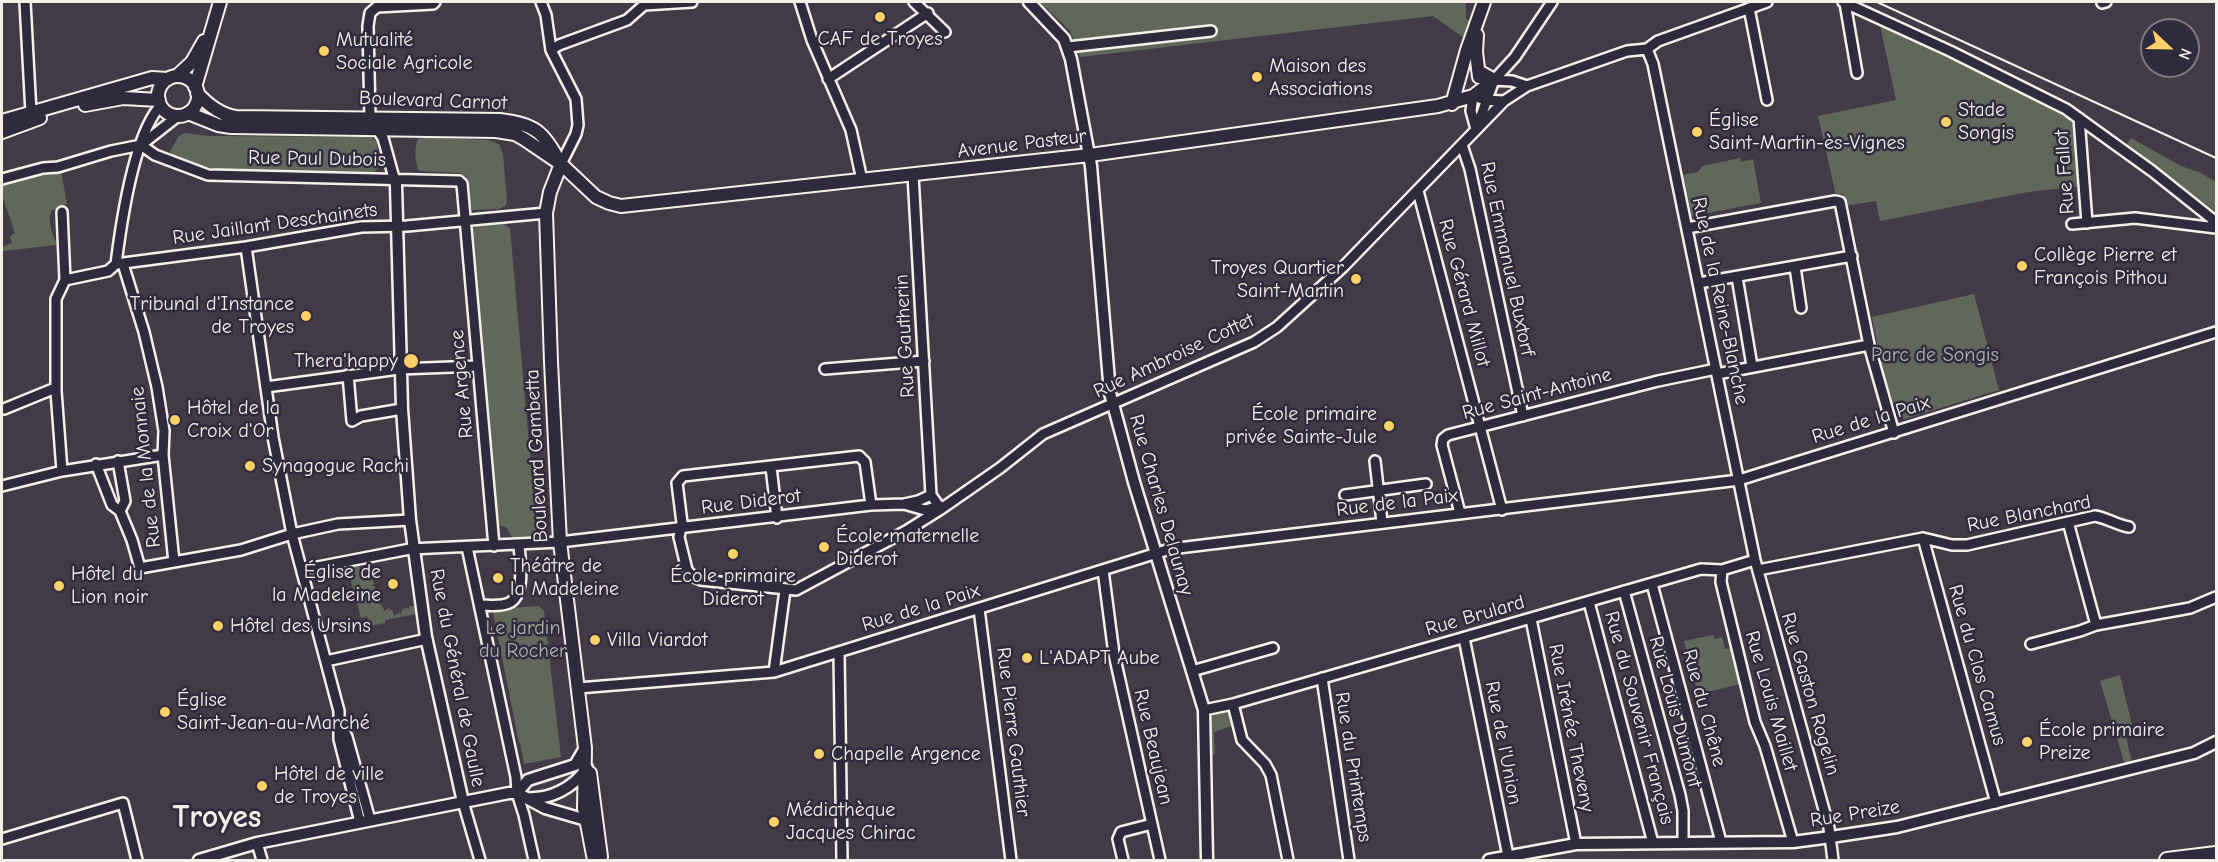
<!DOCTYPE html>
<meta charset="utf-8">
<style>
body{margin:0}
#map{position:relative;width:2218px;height:862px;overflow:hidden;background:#433a47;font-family:"Comic Neue",sans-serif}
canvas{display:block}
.frame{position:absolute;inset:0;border:3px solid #f4f1e8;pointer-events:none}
.north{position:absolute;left:2140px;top:18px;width:60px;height:60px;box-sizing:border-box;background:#2f2a3d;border:2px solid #7e7a81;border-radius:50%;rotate:112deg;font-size:16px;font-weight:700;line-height:24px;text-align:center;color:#f4f1e8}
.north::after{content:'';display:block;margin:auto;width:21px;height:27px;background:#ffd166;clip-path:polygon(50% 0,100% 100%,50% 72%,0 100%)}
</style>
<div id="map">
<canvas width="2218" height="862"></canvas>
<div class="frame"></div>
<div class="north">N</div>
</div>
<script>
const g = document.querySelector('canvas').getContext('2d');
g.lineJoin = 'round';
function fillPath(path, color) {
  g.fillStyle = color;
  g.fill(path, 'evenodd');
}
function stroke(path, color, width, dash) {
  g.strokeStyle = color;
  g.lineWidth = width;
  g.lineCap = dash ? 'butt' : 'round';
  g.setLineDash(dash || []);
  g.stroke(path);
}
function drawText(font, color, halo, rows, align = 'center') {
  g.font = font + ' "Comic Neue",sans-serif';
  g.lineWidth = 5;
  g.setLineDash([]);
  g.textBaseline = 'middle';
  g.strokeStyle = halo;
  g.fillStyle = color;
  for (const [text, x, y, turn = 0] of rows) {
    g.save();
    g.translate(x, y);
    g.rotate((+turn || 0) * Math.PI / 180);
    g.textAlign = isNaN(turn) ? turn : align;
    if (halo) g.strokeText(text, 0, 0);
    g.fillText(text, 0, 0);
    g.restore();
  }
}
fillPath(new Path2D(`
 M1040,2H1466V19L1472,22L1467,40L1433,16L1080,57L1070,31Z
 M1880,25L1986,75L2069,119L2077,129L2082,186L2028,192L1880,221L1876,201L1845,206L1843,194L1836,195L1818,116L1896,100Z
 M185,133L209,136L371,137L377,142L378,168L376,171L369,172L217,169L199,166L171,155L170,151L179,136Z
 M423,137L488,140L499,144L503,154L507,202L505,206L498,209L472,210L466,176L459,173L419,171C415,163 414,147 418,139Z
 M2131,138L2181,166L2199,172L2216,182V212L2127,144Z
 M1740,158L1741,162L1753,159L1761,203L1692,216L1683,175L1698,172L1702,166Z
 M51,163L55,173L61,171L67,204L63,205V208L52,210C46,220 53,234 57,245L2,251V247L12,243L10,236L15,233L2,195V175Z
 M504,224L510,228L537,534L535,538L513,539L506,527L496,525L472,233V229L477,226Z
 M1974,294L1999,390L1905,419L1898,417L1882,368L1872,317Z
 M358,561L361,575L371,573L374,584L371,586H375V599H380V603L377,604H381L384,609L383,612L390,607L389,611L392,609L394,616L400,612L401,615L403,608L405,611L404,607L409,609V606H414L416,614L385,620V623L370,626L367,616L361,618L346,563Z
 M539,606L544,611L561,757L524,764L520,743L525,742L519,743L493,612L498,609Z
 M1713,635L1715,639L1722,637L1725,649L1732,648L1741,684L1698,694L1684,641Z
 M2120,675L2132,725L2124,728L2132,763L2125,765L2100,681Z
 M1228,711L1234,725L1214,732L1215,754L1211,756L1209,722L1211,716Z`), '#61685b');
const minor = new Path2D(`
 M25,2L31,113
 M541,2L546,15L551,50L576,99L578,125L576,134L561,164
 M800,2L812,40L851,130L862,180
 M914,2L945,32
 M1843,2L1950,51L2066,109L2152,171L2211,218L2216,226
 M1845,3L1857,73
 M2102,3L2106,2
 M1749,8L1767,100
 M1068,47L1211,31
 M1647,49L1653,64L1755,560L1829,828L1833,860
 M551,50L559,45L627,20L644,5L692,2
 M828,79L928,13
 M1494,80L1512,81L1527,86
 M370,118L368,26L370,13L377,7L433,4L435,2
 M2079,118L2087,223
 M1477,127L1494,80L1515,57L1552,2
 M377,129L383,138L394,178
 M1476,129L1471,111L1473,96L1485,100L1504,101
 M141,145L155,155L208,175L459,181L462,184L494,546
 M1462,145L1470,169L1523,416
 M913,175L931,495L941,509
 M2,179L43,168L58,167L111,151L141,145L178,116
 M1418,191L1502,510
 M62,212L65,280
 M2072,224L2135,218L2216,228
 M1687,228L1835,201L1840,202L1869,345L1894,433
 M246,247L273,437L292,534L339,711V739L360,822
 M116,264L246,247L361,227L407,226L546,213
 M116,264C121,224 134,134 161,105
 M123,264L144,332L157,387L164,431L163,455L174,562
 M1795,267L1801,308
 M1737,277L1752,366
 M65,280L108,271L116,264
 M1699,283L1852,256
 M825,369L924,361
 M1717,374L1869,345
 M348,375L352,421L361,416L402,409
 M266,387L399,369L478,366
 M4,409L53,389L56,391
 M1375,461L1382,522
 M96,464L112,505L120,511L125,501L118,461
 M771,467L777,518
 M62,471L56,391V299L65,280
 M2,486L62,471L163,455
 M1345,495L1426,484
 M904,504L918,501L931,495
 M871,505L865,462L859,456L683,476L677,483L682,523L679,537L687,570L692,576L701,580L796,590L906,531L941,509L1000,468L1043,434L1254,342L1277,327L1343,267L1504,101L1527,86L1627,51L1647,49L1658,41L1767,2
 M120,511L132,540L140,568L241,550L292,534L338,524L410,520
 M1460,513L1442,445L1443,439L1448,435L1658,381L1716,369
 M2068,522L2096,625
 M1923,538L1996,803
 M467,547L516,777L517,793L524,815L534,860
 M302,570L410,549L560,542L871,505L904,504L925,510L940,506
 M1103,570L1114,654L1160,860
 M1722,570L1721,582L1755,722L1765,746L1793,842
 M1758,570L1923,538L1952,545H1967L2095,516C2107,518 2117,525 2129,527
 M1652,584L1721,842
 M1624,591L1680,795L1683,811V843
 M1589,602L1653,843
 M481,605C489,605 501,607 509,603C526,595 520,560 519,545
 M979,609L1011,860
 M1531,619L1576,844
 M1464,638L1508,856
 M2031,644L2080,631L2096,625L2190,608L2216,597
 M839,653L842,860
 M326,661L427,639
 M1192,671L1273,648
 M774,672L785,590
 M1322,678L1349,860
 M578,688L774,672L1170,549L1739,480L2216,332
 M1233,704L1242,740L1265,764L1271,775L1288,860
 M1204,710L1233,704L1701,569L1722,570L1755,560
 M340,723L347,737L370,820
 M463,802L480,860
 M2,839L123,803L137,860
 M257,843L262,860
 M1123,860L1118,839L1121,832L1152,824`);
const tertiary = new Path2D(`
 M1029,2L1064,39L1071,59L1091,166L1110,393L1134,482L1204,710L1207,860
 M394,178L396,185L402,409L410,520L426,637L463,802
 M517,793L528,780L575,765L585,748
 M526,798C550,800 573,788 587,768
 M199,860L257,843L509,793H517L545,808L586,820
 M1489,860L1576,844L1793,842L1831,837L1897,827L2194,753L2216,742`);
const secondary = new Path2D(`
 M1477,35L1476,52L1479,77
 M177,76L192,62L204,41
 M158 96a20 20 0 1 1 40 0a20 20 0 1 1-40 0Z
 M195,87L220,2
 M197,93C207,104 221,115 236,117L500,120C535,124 544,132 560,163
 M1452,104L1467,50L1484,2
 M85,105L123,98L159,100
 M188,113L218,125L231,127L496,131L515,134L524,139L561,164L596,197L609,203L621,206L1090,155L1438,106L1473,96L1494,80L1480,72
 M2,121L152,78L168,79
 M2,132L40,118
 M561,164L550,192L546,213L551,362L560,542L585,748L584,808L594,860
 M590,773L601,857`);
const primary = new Path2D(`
 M2167,860L2216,854`);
stroke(minor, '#f4f1e8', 14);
stroke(tertiary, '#f4f1e8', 15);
stroke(secondary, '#f4f1e8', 16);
stroke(primary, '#f4f1e8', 18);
stroke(minor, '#2f2a3d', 9);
stroke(tertiary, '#2f2a3d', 10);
stroke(secondary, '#2f2a3d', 12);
stroke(primary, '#2f2a3d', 14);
stroke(new Path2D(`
 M1877,2L2216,158`), '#f4f1e8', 2);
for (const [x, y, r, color] of [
 [880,17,6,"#ffd166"],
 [324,51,6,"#ffd166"],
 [1257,77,6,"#ffd166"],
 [1946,122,6,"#ffd166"],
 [1697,132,6,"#ffd166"],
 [2022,266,6,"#ffd166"],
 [1356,279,6,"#ffd166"],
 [306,316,6,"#ffd166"],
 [411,361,8,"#ffd166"],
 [175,420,6,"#ffd166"],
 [1389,426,6,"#ffd166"],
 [250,466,6,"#ffd166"],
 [824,547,6,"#ffd166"],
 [733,554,6,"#ffd166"],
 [498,578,6,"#ffd166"],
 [393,584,6,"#ffd166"],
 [59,586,6,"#ffd166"],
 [218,626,6,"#ffd166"],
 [595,640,6,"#ffd166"],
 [1027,658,6,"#ffd166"],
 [165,712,6,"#ffd166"],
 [2027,742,6,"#ffd166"],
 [819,754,6,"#ffd166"],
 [262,786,6,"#ffd166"],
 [774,822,6,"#ffd166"]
]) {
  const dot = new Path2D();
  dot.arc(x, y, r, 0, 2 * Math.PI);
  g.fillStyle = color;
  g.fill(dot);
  stroke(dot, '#2f2a3d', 2);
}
drawText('20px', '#f4f1e8', '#2f2a3d', [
 ["CAF de Troyes",880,39,"center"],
 ["Mutualité",336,40],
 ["Sociale Agricole",336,63],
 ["Maison des",1269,66],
 ["Associations",1269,89],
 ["Stade",1958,110],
 ["Songis",1958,133],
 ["Église",1709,120],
 ["Saint-Martin-ès-Vignes",1709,143],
 ["Collège Pierre et",2034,255],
 ["François Pithou",2034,278],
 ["Troyes Quartier",1344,268,"right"],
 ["Saint-Martin",1344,291,"right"],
 ["Tribunal d'Instance",294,304,"right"],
 ["de Troyes",294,327,"right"],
 ["Thera'happy",398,361,"right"],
 ["Hôtel de la",187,408],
 ["Croix d'Or",187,431],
 ["École primaire",1377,414,"right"],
 ["privée Sainte-Jule",1377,437,"right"],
 ["Synagogue Rachi",262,466],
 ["École maternelle",836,536],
 ["Diderot",836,559],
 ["Théâtre de",510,566],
 ["la Madeleine",510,589],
 ["Église de",381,572,"right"],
 ["la Madeleine",381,595,"right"],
 ["Hôtel du",71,574],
 ["Lion noir",71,597],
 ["École primaire",733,576,"center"],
 ["Diderot",733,599,"center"],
 ["Hôtel des Ursins",230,626],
 ["Villa Viardot",607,640],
 ["L'ADAPT Aube",1039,658],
 ["Église",177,700],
 ["Saint-Jean-au-Marché",177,723],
 ["École primaire",2039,730],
 ["Preize",2039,753],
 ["Chapelle Argence",831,754],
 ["Hôtel de ville",274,774],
 ["de Troyes",274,797],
 ["Médiathèque",786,810],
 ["Jacques Chirac",786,833]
], 'left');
drawText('20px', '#f4f1e8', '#2f2a3d', [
 ["Boulevard Carnot",433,101,2],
 ["Avenue Pasteur",1022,144,-7],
 ["Rue Paul Dubois",317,159,1],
 ["Rue Fallot",2065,172,-94],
 ["Rue Jaillant Deschainets",275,224,-8],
 ["Rue Emmanuel Buxtorf",1507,259,78],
 ["Rue Gérard Millot",1464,293,75],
 ["Rue de la Reine-Blanche",1720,301,78],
 ["Rue Gautherin",905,336,-93],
 ["Rue Ambroise Cottet",1174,356,-25],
 ["Rue Argence",462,384,-95],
 ["Rue Saint-Antoine",1537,394,-15],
 ["Rue de la Paix",1871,420,-17],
 ["Boulevard Gambetta",537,456,-93],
 ["Rue de la Monnaie",146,467,-96],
 ["Rue Diderot",751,502,-7],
 ["Rue de la Paix",1397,503,-7],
 ["Rue Charles Delaunay",1161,505,74],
 ["Rue Blanchard",2029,514,-11],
 ["Rue de la Paix",921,608,-17],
 ["Rue Brulard",1475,616,-16],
 ["Rue du Clos Camus",1977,665,74],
 ["Rue du Général de Gaulle",457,678,79],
 ["Rue Gaston Rogelin",1810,694,74],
 ["Rue Louis Maillet",1771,701,74],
 ["Rue du Chêne",1704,708,75],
 ["Rue Louis Dumont",1675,712,75],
 ["Rue du Souvenir Français",1639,718,75],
 ["Rue Irénée Theveny",1571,728,79],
 ["Rue Pierre Gauthier",1013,732,83],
 ["Rue de l'Union",1503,743,79],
 ["Rue Beaujean",1153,747,77],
 ["Rue du Printemps",1353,767,81],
 ["Rue Preize",1855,814,-9]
]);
drawText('20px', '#b2b3a9', '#2f2a3d', [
 ["Parc de Songis",1935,355],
 ["Le jardin",523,628],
 ["du Rocher",523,651]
]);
drawText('bold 32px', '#f4f1e8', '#2f2a3d', [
 ["Troyes",217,818]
]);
</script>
